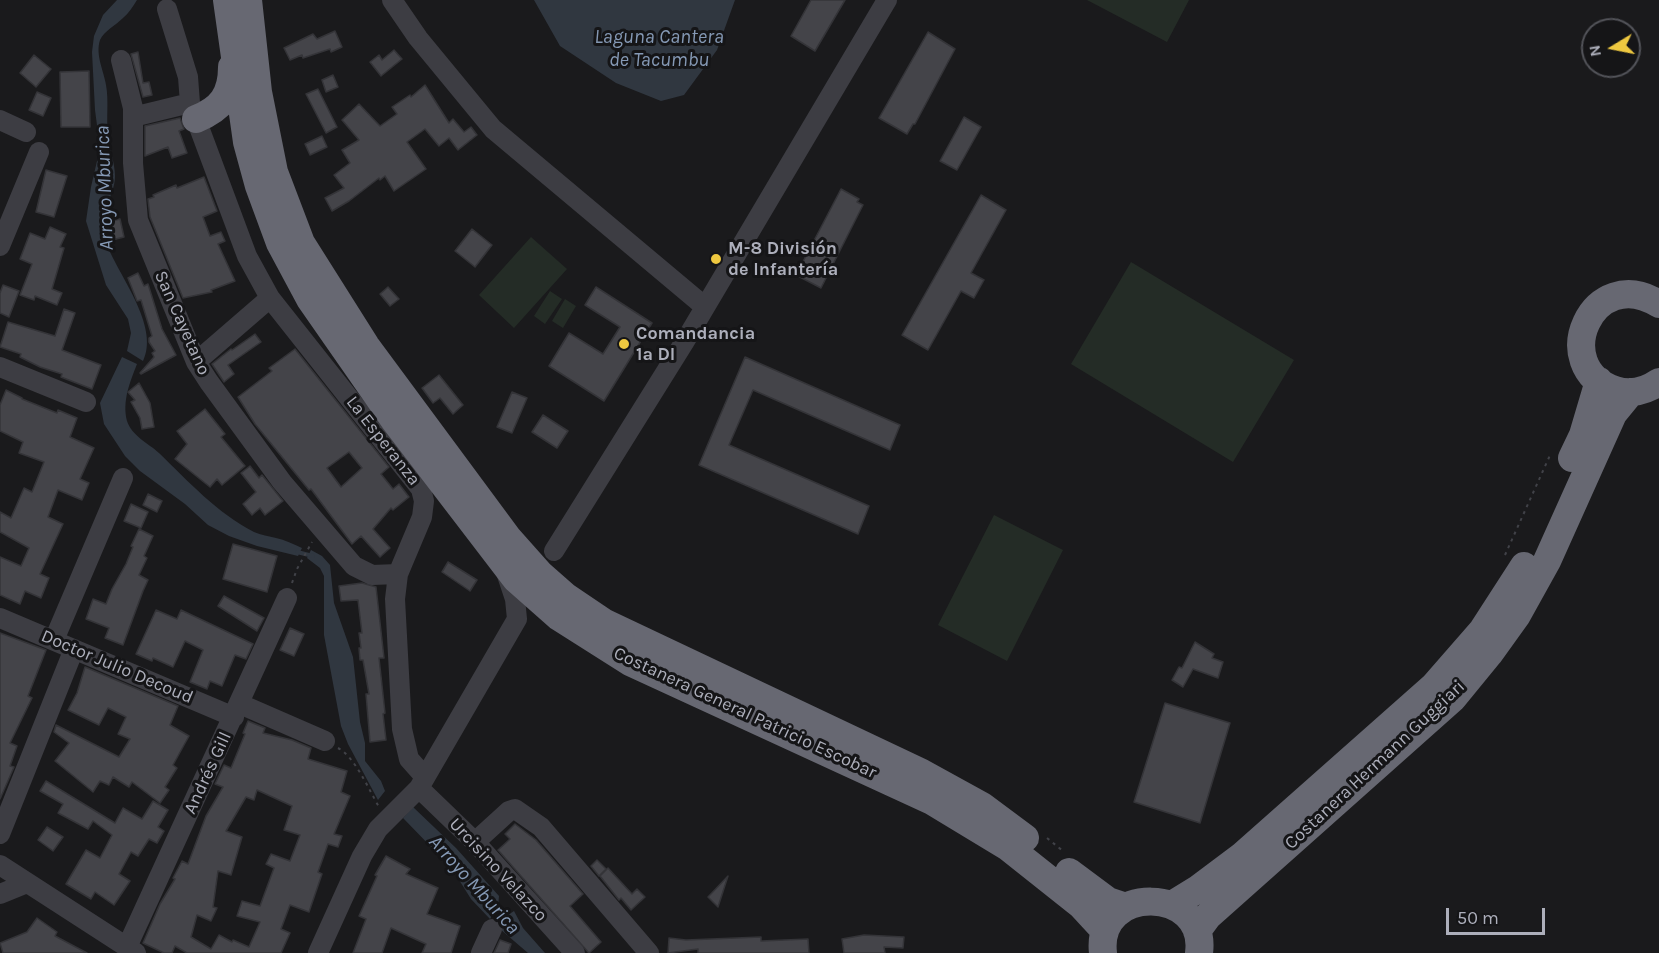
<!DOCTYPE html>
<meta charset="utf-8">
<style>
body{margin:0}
#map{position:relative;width:1659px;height:953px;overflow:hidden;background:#1a1a1c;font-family:Karla,sans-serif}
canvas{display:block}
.north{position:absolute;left:1581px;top:18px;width:60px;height:60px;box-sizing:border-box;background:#151517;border:2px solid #525359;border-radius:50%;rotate:260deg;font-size:16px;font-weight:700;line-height:24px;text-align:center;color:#adafbb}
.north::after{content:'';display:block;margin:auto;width:21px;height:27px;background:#eec840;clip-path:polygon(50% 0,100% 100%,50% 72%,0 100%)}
.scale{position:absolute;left:1446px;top:908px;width:99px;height:27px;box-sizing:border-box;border:3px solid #adafbb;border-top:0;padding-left:8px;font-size:18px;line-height:21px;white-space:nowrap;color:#adafbb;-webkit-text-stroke:4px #151517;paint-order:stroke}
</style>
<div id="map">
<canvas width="1659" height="953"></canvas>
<div class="north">N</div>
<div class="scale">50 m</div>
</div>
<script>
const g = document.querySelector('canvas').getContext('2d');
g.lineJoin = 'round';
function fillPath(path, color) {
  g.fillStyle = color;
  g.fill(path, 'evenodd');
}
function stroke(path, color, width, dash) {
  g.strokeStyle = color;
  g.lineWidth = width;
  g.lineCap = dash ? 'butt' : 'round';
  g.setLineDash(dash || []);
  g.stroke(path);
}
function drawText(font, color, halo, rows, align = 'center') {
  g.font = font + ' Karla,sans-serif';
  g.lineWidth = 6;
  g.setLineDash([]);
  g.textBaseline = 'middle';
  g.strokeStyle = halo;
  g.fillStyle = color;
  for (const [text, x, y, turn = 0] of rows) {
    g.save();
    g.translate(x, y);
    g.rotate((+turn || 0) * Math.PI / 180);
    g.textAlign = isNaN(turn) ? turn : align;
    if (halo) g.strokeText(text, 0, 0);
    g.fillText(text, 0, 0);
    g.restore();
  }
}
fillPath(new Path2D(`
 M1087,0H1189L1167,42Z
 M531,237L567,269L514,328L479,295Z
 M1131,262L1294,360L1233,462L1071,364Z
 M550,291L562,299L545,324L534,316Z
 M565,299L576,306L563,328L552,321Z
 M994,515L1063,550L1007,661L938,625Z`), '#242c26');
fillPath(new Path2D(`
 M117,0H137C133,6 129,13 123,18C116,25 104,31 100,40C95,55 104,71 106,85C109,101 106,118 108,135C109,148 115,163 115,176C115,187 110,196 107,207C103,220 105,239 110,252C124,282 159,329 143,361L127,351L131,333L128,319L106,285L86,221L91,187L100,148L95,110L92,52L94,36L103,15Z
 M534,0H735L717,50L684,95L661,101L616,83L560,46Z
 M122,357L137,364C130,382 122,401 127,421C132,436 148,443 159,453C188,481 217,513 254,532C261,535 269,536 276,538C285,540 293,544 302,548L298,556L257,546L229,536L208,525L185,504L140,471L125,456L104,424L100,403Z
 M311,550L322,556L330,565L334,603L353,657L360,722L365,743V761L381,781L385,791L378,800L348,744L341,726L324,635V576L320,568L307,558Z
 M413,807L456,848L499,896L498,907L490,919L471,899L446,859L435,851L403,818Z
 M514,911L523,928L545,953H528L500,929L508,915Z`), '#303740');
stroke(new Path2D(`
 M297,552L313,556
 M494,906L507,921`), '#303740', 4);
const building = new Path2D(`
 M811,0H845L815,51L791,36Z
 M335,31L342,47L331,52L330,49L303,58L302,55L290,60L284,48L313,34L317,39Z
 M928,32L955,49L915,124H913L907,134L879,118Z
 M394,50L402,59L381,76L370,62L379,55L382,60Z
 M138,52L143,83L149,82L152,95L143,97L131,54Z
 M34,55L51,69L36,87L20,73Z
 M89,71L90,127H61L60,72Z
 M333,75L338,87L326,92L322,80Z
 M425,85L449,123L453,119L464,132L471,127L477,135L458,150L449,138L439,146L425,129L407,142L426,169L394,191L385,176L380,180L379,178L349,201L332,211L325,198L344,188L334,175L350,163L342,150L359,140L342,120L359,104L380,126L397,114L392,107L410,95L411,97Z
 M318,89L337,127L326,133L306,94Z
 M37,92L51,98L43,116L29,110Z
 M964,117L981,127L957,170L940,161Z
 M180,118L184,129L179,131L187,153L172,158L168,147L145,156V126Z
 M322,136L327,147L310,155L305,144Z
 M46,170L67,176L54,217L36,212Z
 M204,177L217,211L203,217L210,236L221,232L225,241L218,244L235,281L211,290L212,292L183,298L150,217L148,199L154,197L153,195L176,185L177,188Z
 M841,189L859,199L857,202L863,205L821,288L796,275Z
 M981,195L1006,210L971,273L984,280L974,298L961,291L928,350L902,335Z
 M120,219L124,237L112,240L108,222Z
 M50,227L66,234L60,247L64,248L52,289L62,293L57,305L35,296L34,300L20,295L32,264L20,259L30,233L45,239Z
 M472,229L492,245L475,267L455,251Z
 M138,273L144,286L148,284L162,329L176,355L141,374L140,373L154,357L152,353L155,351L149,342V338L152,336L141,300L137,301L128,278Z
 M3,285L19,291L9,317L0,313V293Z
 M388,287L399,299L390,306L380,294Z
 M596,287L652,323L604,401L549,366L569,333L603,354L620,327L585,305Z
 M64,309L75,313L62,350L101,365L92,389L61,377L62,374L40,367L20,357L21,354L0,347L8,322L55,336Z
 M255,334L261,342L228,365L234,374L224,382L212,364L231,349L232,350Z
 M295,349L389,467L381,474L393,489L399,484L409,497L393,510L391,508L373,529L390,548L380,557L361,536L352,544L311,489L309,490L255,424L238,397L272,371L269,368ZM349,452L362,468L341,487L327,468Z
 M745,357L900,425L890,450L753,390L729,445L869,506L858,534L699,465Z
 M439,375L463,405L453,414L440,398L433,403L422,388Z
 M139,383L150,403L154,427L142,429L140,418L131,402L135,400L128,392Z
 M6,390L22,398V399L57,413L58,410L77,418L70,437L94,448L80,479L89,483L82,500L58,490L48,517L63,524L40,574L49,578L41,598L25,591L20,604L0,595V557L21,566L29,548L0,532V512L11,518L24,488L32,492L44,462L19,453L23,442L0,431V405Z
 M512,392L527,398L512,433L497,427Z
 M205,409L225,434L221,437L245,466L222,485L217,479L210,487L175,459L187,444L177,431Z
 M543,415L568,431L557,448L532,432Z
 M250,466L259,478L262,475L283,501L265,515L260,508L252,515L243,504L256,492L241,473Z
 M148,494L162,501L157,512L143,505Z
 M131,504L148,512L141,528L124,521Z
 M139,529L153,536L144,556L147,558L139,575L148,580L143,591L123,645L105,638L109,628L86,619L93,599L106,604L112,589L126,564L133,547L131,546Z
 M233,544L277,556L267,592L223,579Z
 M448,562L477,580L470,591L442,572Z
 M362,583L376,587L384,658H379L385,713L383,714L386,740L370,742L366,694H369L363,660H360L359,648H361L359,633H362L358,600L341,601L339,586Z
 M224,596L264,618L257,631L218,606Z
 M156,610L177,619L181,610L253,644L246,659L235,655L222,686L210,681L207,689L190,682L203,650L185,641L173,667L153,658L152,661L136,654Z
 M290,628L304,634L294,656L280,650Z
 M0,633L46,650L28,696L32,698L10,743L17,746L10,766L14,767L0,799Z
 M1195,642L1214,654L1212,658L1223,662L1218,678L1193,669L1183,687L1172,680L1179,667L1182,668Z
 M85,667L178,706L170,725L189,736L173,765L177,768L165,787L169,790L160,803L132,782L129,787L113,777L109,785L100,781L93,792L55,761L69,743L54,732L56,725L119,757L130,739L118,734L126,717L108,708L99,725L68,710L77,693Z
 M1165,703L1230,723L1200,823L1134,802Z
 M248,721L265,728L263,733L292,740L311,748L308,759L347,771L341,792L350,796L334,834L342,836L338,847L328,844L318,872L322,874L309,912L290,905L281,929L290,933L281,953H187L175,946L172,953H164L143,943L160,904L175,879L173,878L182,861L188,864L206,816L223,787L215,784L224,765L231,768L245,734L243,733ZM257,790L292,806L284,830L300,835L290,861L271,854L266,864L274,868L260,906L242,901L237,916L260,922L249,947L233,940L232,942L219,935L211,949L191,937L197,915L211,921L217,908L213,907L218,871L231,875L242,837L226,831L246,797L254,800Z
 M46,781L115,823L123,808L142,819L153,801L168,810L158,827L164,831L157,843L149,839L138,856L131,852L119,874L130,881L114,905L95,892L91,899L66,884L86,850L100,858L112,835L93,821L88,829L58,813L63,804L40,791Z
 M515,824L536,840L583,894L570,906L601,942L589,953L498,850L510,839L505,834Z
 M47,827L63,837L53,851L38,840Z
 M386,856L410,869L406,874L438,888L427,914L460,926L451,953H422L426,944L391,928L382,953H353L366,919L359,916L377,876L375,875Z
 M597,860L606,869L599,876L591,866Z
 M608,868L632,894L637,889L645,897L631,910L621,898L619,900L600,876Z
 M728,876L718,907L708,897Z
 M37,918L57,932L55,936L87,953H3L0,943L27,932Z
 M864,935L904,937L903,948L884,947L885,953H844L842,939Z
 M761,937V941L808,939L809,953H698V949L668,953L669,938L686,940Z
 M500,940L511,944L508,953H494Z`);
fillPath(building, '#444449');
stroke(building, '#343438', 1.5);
stroke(new Path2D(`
 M1505,555L1551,453
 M292,583L297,569L312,542
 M338,748C355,757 369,790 379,807
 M1047,838L1063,851`), '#414248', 2, [3, 4.5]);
stroke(new Path2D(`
 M392,0L418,38L493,129L704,306
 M167,9L188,77L190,103L247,256L270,298L421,489L424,501L422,517L398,574L395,599L402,729L409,759L425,777
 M121,60L133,108V163L138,220L196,362L209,382L282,482L354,566L372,575L398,574
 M133,117L190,103
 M0,120L26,132
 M0,246L39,152
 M196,362L270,298
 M0,367L86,402
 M554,551L685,341L887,0
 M506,572L515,599L517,619
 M0,618L234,717
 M54,640L123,478
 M240,704L325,741
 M419,788L475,842L575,953
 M0,834L74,649
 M475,842L509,811L515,809L541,827L649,953
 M0,865L136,953
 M0,894L27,883
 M127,947L287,598
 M318,953L362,856L378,829L419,788L517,619
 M481,953L492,929`), '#3d3d43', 20);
stroke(new Path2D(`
 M227,0L247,142L259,186L280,243L310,299L395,421L516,579L559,617L630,662L932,801L1008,847L1081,905L1105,931
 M248,0L258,92L274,172L301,243L366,346L508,538L540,574L565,596L605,623L922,773L982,806L1025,838
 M196,119C221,109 232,95 232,67
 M1659,304C1592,262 1547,367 1615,390C1630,395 1646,391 1659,382
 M1572,458L1583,435L1599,381
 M1069,872L1108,901L1126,907
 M1172,905L1198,889L1242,856L1434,686L1482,631L1524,566
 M1197,931L1208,916L1453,698L1489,654L1517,615L1547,561L1613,414L1631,392
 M1103,953C1095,883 1208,886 1199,953`), '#676872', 28);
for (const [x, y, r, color] of [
 [716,259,6,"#eec840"],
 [624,344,6,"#eec840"]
]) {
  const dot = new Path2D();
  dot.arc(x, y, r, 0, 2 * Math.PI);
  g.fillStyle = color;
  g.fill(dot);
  stroke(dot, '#151517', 2);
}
drawText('bold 18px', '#adafbb', '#151517', [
 ["M-8 División",728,249],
 ["de Infantería",728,270],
 ["Comandancia",636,334],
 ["1a DI",636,355]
], 'left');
drawText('18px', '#adafbb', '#151517', [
 ["San Cayetano",182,323,66],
 ["La Esperanza",383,441,52],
 ["Doctor Julio Decoud",117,667,23],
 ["Costanera General Patricio Escobar",745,713,25],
 ["Costanera Hermann Guggiari",1375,765,-43],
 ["Andrés Gill",208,773,-65],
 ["Urcisino Velazco",498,870,47]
]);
drawText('italic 20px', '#8599b5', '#151517', [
 ["Laguna Cantera",659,37],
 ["de Tacumbu",659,60],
 ["Arroyo Mburica",105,188,-92],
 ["Arroyo Mburica",474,885,48]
]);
</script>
